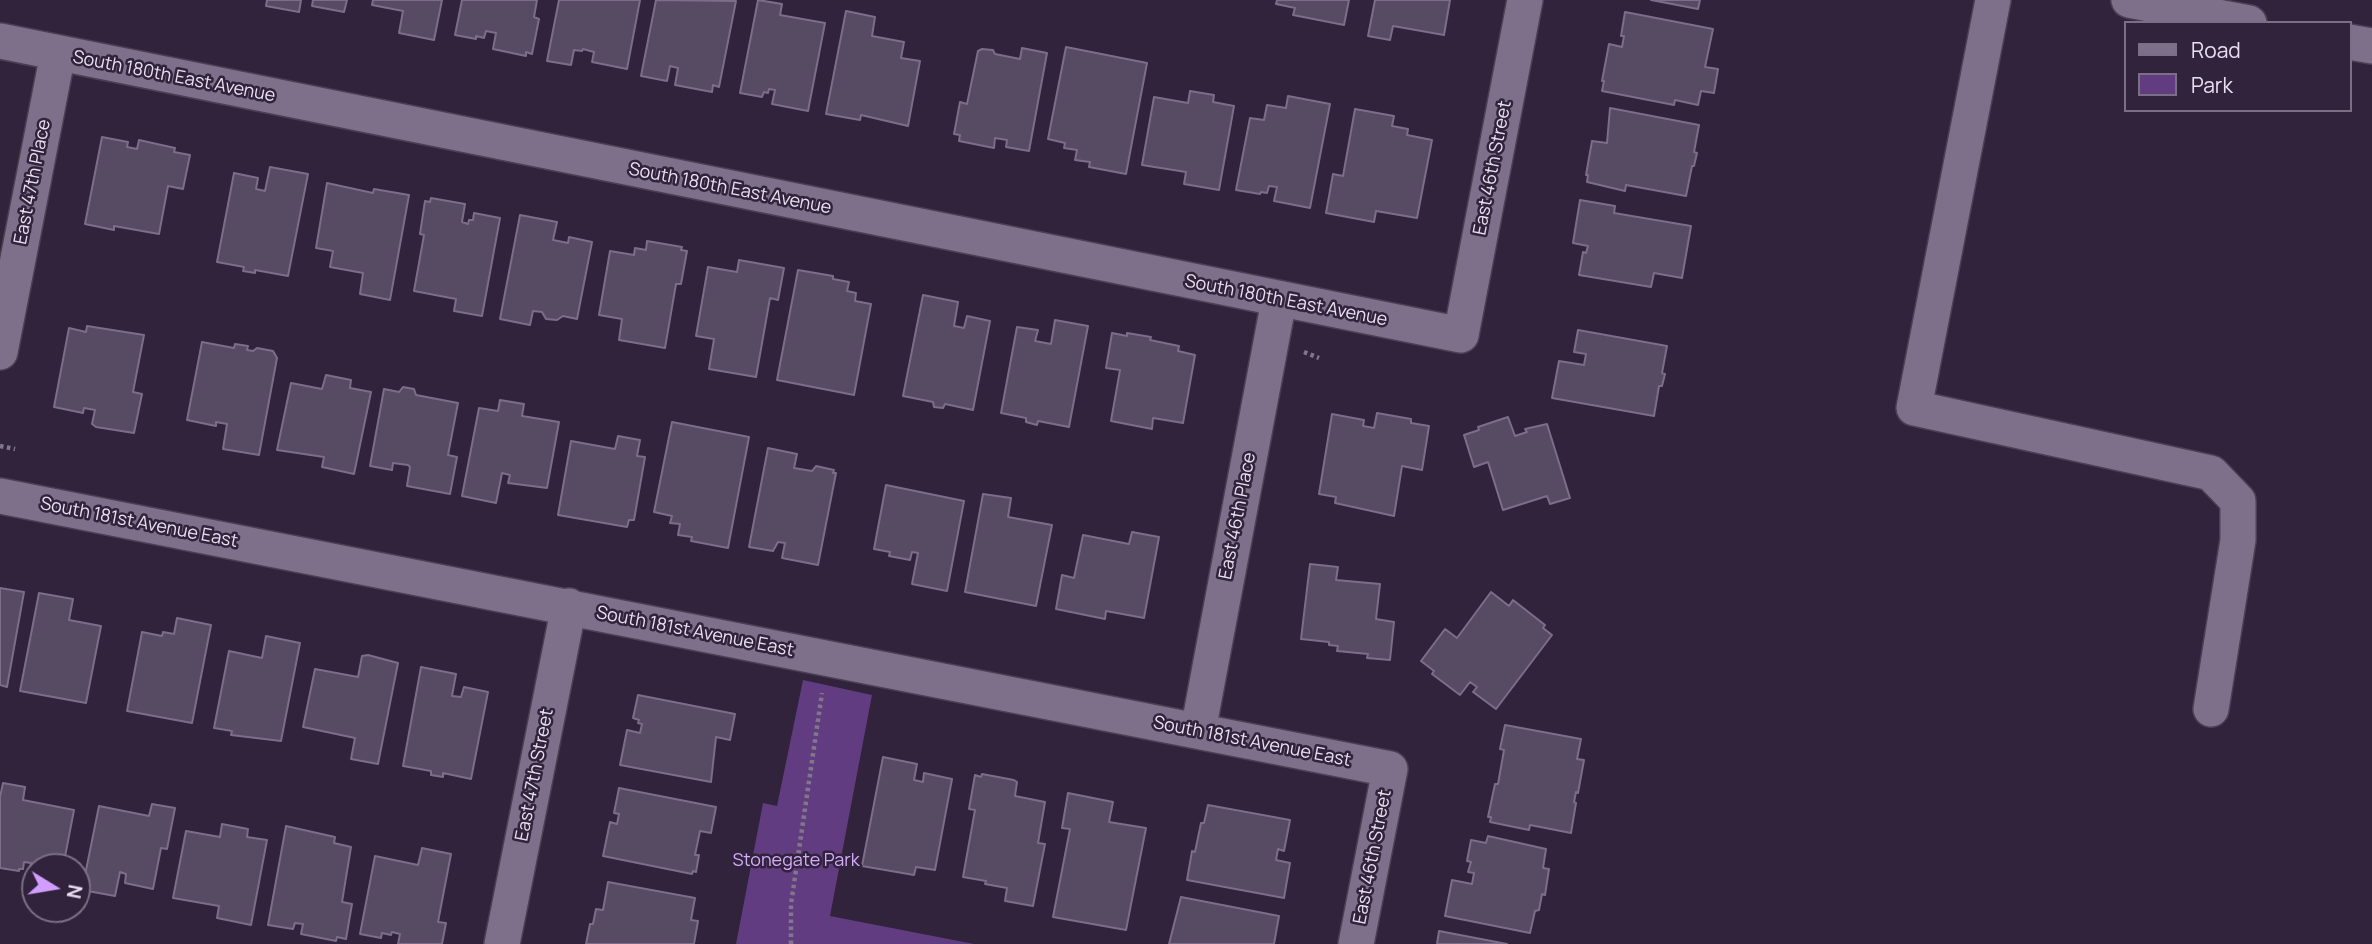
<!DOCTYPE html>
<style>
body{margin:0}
#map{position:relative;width:2372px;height:944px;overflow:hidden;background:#30233b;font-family:Manrope,sans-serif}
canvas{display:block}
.legend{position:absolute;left:2124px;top:21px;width:228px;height:91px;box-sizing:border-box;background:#30233b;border:2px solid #7a6f83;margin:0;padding:9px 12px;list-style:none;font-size:21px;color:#e8e0f0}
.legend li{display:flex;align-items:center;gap:14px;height:35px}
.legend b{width:35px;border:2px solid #7a6f83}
.north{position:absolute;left:21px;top:853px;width:70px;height:70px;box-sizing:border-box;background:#30233b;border:2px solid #7a6f83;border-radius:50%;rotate:101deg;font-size:19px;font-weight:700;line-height:28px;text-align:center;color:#e8e0f0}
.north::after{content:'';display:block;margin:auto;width:24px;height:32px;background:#d19dfe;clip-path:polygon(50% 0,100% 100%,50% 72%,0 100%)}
</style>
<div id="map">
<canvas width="2372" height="944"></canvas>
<ul class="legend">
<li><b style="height:9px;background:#7e708b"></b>Road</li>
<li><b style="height:19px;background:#623c80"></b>Park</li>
</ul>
<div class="north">N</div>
</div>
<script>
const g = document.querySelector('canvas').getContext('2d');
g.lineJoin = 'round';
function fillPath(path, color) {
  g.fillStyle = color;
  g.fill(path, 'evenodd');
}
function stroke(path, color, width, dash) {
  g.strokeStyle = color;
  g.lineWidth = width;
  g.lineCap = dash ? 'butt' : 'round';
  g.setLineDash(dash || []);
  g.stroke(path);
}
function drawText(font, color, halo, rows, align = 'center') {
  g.font = font + ' Manrope,sans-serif';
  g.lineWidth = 5;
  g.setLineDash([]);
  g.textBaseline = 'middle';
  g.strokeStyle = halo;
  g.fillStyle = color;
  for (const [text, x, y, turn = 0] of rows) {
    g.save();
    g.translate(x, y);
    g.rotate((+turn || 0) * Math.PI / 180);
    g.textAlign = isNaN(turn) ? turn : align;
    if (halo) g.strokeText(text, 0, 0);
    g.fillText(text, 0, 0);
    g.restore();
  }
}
fillPath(new Path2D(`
 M803,680L872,695L830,916L974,944H736L763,803L777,806Z`), '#623c80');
const building = new Path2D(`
 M267,0H301L299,12L266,6Z
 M313,0H347L344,12L312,6Z
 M373,0H442L434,40L399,33L403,11L372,5Z
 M462,0H537L534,17L539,19L532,54L526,52V56L493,49L496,33L486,31L484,38L476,36V39L455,35Z
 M559,0H640L627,69L592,62L594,52L583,49L582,51L574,50L571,65L547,61Z
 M656,0L736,1L719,87L713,85L712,92L675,85L678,68L670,66L667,81L641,76Z
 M758,0L782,4L780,15L825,23L808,111L772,104L775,90L769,89L768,93L764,92L762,97L740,93Z
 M1277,0H1349L1344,25L1293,15L1295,8L1276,4Z
 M1375,0H1450L1444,35L1393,26L1390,40L1368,36Z
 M1651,0H1700L1698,9Z
 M846,11L875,17L872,36L904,42L901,58L920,61L908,126L861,115L860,120L826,114Z
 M1625,12L1713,29L1705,67L1718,69L1714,93L1701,91L1698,105L1675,100L1674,105L1602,91L1604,81H1602L1609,44L1622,47L1624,36H1621Z
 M1066,47L1147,63L1126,174L1089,167L1090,162L1075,160L1077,150L1064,148L1065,143L1048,139Z
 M1022,48L1047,53L1029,151L1006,147L1007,140L995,138L994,148L959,141L960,135L954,134L960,102L967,104L978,51L982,49L993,50L995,54L1020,59Z
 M1190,91L1214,95L1213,102L1234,106L1219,190L1184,184L1186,172L1142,165L1154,97L1188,103Z
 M1288,96L1330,104L1310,208L1274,201L1277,187L1269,186L1267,193L1261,192L1260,194L1236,190L1250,118L1264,120L1267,105L1286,108Z
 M1610,108L1699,125L1694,152L1697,153L1694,166H1692L1686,196L1626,185L1625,191L1587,182L1588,175H1586L1592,141L1607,143Z
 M1355,109L1394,116L1392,126L1408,129L1407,135L1432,140L1417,218L1376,211L1374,222L1326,213L1333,174L1343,176Z
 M102,137L128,142L127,147L137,149L139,140L175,148L174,152L190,155L183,189L168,186L159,234L114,226V230L85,224Z
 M270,167L308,174L288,276L255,270V273L243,271L244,267L217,262L234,173L258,178L256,189L265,191Z
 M327,183L373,193L374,189L409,195L390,300L360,294L363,273L330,267L333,251L316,248Z
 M431,198L465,204L462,222L468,224L469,220H473L474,213L500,218L482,316L454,311L456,299L414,291L424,235L420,234L425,201L430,202Z
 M1580,200L1615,206L1614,213L1691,226L1682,278L1654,273L1651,287L1579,275L1583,252L1586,253L1588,246L1573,243Z
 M520,215L557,222L553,240L568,243L569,237L592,242L577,319L563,316L557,320L546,319L542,312L533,311L530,325L500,319Z
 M647,241L682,247L681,250L687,251L681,284H676L665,348L619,340L622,319L599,315L610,251L634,255L635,248L646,250Z
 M739,260L784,268L778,300L770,298L756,377L709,369L714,339L696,336L708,267L737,272Z
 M798,270L833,276V279L849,282L847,291L856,293L855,301L871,304L854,395L777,380Z
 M923,295L958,302L954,326L964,328L967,316L990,321L973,410L945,404L943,408L934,407L933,402L903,396Z
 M1055,320L1088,326L1069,427L1038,421L1037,425L1026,422V418L1001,413L1017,327L1038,330L1035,341L1051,344Z
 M87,326L144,335L133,392L142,394L134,433L96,427L92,424L95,410L84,408L83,413L54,407L69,328L86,332Z
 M1578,330L1667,346L1662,373L1665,374L1662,386H1659L1654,416L1552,398L1559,361L1584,365L1586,354L1574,352Z
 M1112,333L1127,336V333L1151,337L1150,340L1179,346L1178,351L1195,355L1183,423L1153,418L1152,429L1111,421L1120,370L1106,368Z
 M202,342L234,348L235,344L248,346L247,350L253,351L257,348L273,351L277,358L259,455L223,449L227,424L216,422V426L187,420Z
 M326,375L351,380L350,388L371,392L354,474L322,467L324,457L277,450L291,383L322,389Z
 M403,387L414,389L416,395L458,403L448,455L457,457L450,494L407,486L410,467L408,465L393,463L392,470L370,466L384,389L399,392Z
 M500,400L524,404L522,416L559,422L547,488L508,483L510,475L502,473L496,503L462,496L479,408L498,411Z
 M1377,413L1411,419V423L1429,426L1422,470L1402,466L1394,516L1335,503L1336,497L1319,494L1332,414L1364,420L1363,426L1374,428Z
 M1508,417L1515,436L1527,432L1525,429L1547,424L1570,498L1550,504L1547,496L1503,510L1488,462L1474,467L1464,435L1479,430L1478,427Z
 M672,422L749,437L728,548L691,541L692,537L678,535L680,524L670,523L672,516L654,512Z
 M618,436L640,440L637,456L645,457L634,520H629L627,527L558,515L571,441L615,449Z
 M768,448L797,454L794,468L812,471L816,466L834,470L833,473H836L818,565L782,558L785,543L778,542L773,551L749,547Z
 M886,485L964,501L947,591L912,584L918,553L912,552L910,560L889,556L890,552L874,549Z
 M983,494L1011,498L1008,517L1052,525L1036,606L965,592Z
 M1132,532L1159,537L1144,618L1106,611L1105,619L1056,609L1062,575L1074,578L1083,535L1129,544Z
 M1310,564L1338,567L1336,580L1380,584L1376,619L1394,622L1390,660L1367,658L1368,654L1337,651L1338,646L1329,645V642L1301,639Z
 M0,588L24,592L7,687L0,685Z
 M1491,592L1509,606L1513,600L1545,625L1543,628L1552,635L1496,709L1473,692L1477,687L1470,682L1460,695L1432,674L1434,671L1421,661L1445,629L1457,638Z
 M39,593L73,599L69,620L101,626L86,703L20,691Z
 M177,618L211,625L192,723L127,711L142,632L162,636L163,632L174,634Z
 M266,636L300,643L281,741L231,735L232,731L214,728L229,651L262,658Z
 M368,655L398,663L378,764L351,759L355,738L303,727L315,669L358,677L362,656Z
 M421,667L456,674L452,696L461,697L464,687L488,692L471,779L443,773V777L431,775V771L403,766Z
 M638,695L735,714L730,740L716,737L711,782L620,765L627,730L640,733L642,724L638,723L639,720L633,718Z
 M1505,725L1581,739L1577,759L1584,760L1578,793L1576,792L1574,802L1576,803L1571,833L1530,825L1529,830L1490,822L1491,817H1488L1495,784H1498L1504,750L1500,749Z
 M883,757L917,764L914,780L923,782L924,773L952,779L935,870L916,867L914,875L862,866Z
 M982,774L1014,780L1017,782L1015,796L1045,802L1038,843L1045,844L1033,906L1005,901L1007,888L985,884L986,881L963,877L975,810L969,809L975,775L981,777Z
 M3,783L25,787L23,800L74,810L63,867H35V882L27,881L31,863L24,862L23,869H19V871L0,868V797Z
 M619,788L716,807L711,833L700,831L695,855H699L696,872L693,871L692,874L603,856L610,822L617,824L619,814L614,813Z
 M1068,793L1113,802L1109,822L1146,828L1126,930L1053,917L1070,829L1062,828Z
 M152,804L175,808L167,849L161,848L153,889L125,883L126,874L120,872L115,896L82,890L99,806L149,816Z
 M1208,805L1290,820L1284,851L1278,849L1276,860L1290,863L1284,898L1187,880L1192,851L1195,852L1201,823H1204Z
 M222,824L248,829L247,837L267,840L251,925L217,918L219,906L173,898L186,831L220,837Z
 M286,826L335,837L334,843L351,847L342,902L352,904L346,939L337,937L336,941L301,934L303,924L295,923L293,929L268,925Z
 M1488,836L1546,849L1543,868L1549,869L1545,895L1542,894L1539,910L1535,911L1530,933L1445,916L1452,880L1472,884L1474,873L1468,872L1471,862L1467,861L1471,840L1486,843Z
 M422,848L451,854L438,922L446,923L442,944H398L400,934L392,932L391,935L382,933L381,938L360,934L375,856L418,865Z
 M608,882L695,898L691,920L698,921L694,944H586L590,924H593L596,909L603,910Z
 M1181,897L1279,916L1274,944H1169Z
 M1439,931L1507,944H1437Z`);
fillPath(building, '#574a63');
stroke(building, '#7c6d89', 2);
const street = new Path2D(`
 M1993,0L1914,408L2211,473L2238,501V540L2211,709
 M2129,0L2249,23
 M0,41L1461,335L1525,0
 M2349,42L2372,46
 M0,352L58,53
 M0,496L1390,769L1356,944
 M1198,731L1279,300
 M502,944L569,606`);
stroke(street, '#4a3f53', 38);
stroke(new Path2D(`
 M1304,352L1319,358
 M0,446L15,449
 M791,944V904L822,693`), '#81778b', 4.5, [3.5, 3.5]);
stroke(street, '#7e708b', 35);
drawText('18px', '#e8e0f0', '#30233b', [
 ["South 180th East Avenue",174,77,11],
 ["East 46th Street",1493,168,-79],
 ["East 47th Place",33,182,-79],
 ["South 180th East Avenue",730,189,11],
 ["South 180th East Avenue",1286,301,11],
 ["East 46th Place",1238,516,-79],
 ["South 181st Avenue East",139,523,11],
 ["South 181st Avenue East",695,632,11],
 ["South 181st Avenue East",1252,742,11],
 ["East 47th Street",535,775,-79],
 ["East 46th Street",1373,857,-79]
]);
drawText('18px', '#d5abfb', '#30233b', [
 ["Stonegate Park",796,861]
]);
</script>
